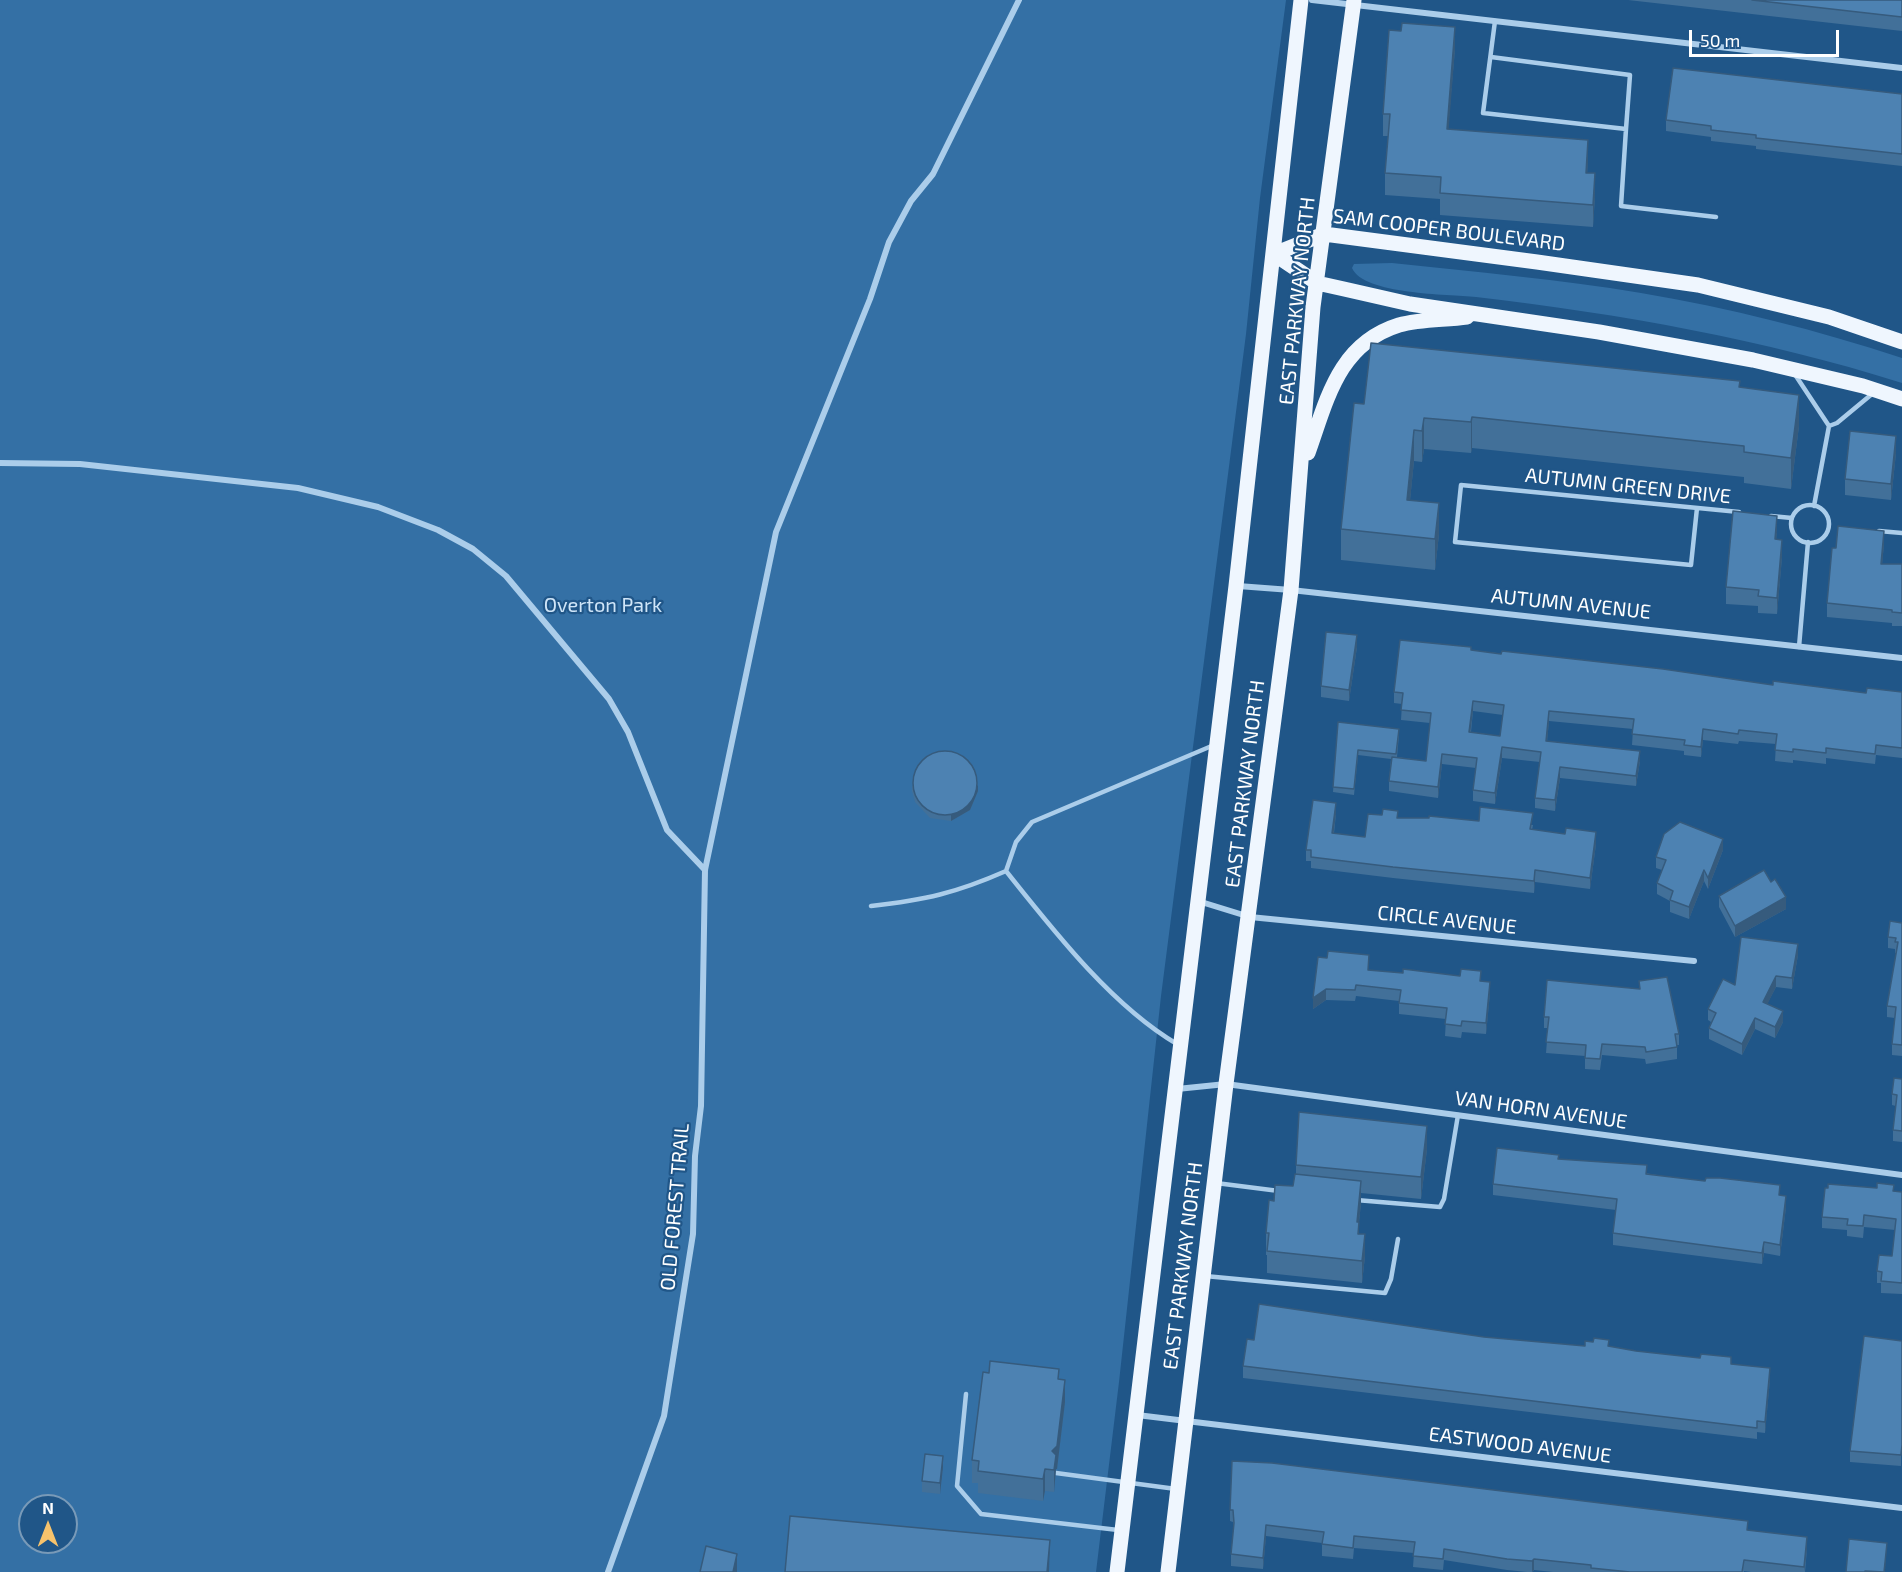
<!DOCTYPE html>
<style>
body{margin:0}
#map{position:relative;width:1902px;height:1572px;overflow:hidden;background:#205688;font-family:"Exo 2",sans-serif}
canvas{display:block}
.north{position:absolute;left:18px;top:1494px;width:60px;height:60px;box-sizing:border-box;background:#205688;border:2px solid #799ab8;border-radius:50%;rotate:0deg;font-size:16px;font-weight:700;line-height:24px;text-align:center;color:#fff}
.north::after{content:'';display:block;margin:auto;width:21px;height:27px;background:#f7c36c;clip-path:polygon(50% 0,100% 100%,50% 72%,0 100%)}
.scale{position:absolute;left:1689px;top:30px;width:150px;height:27px;box-sizing:border-box;border:3px solid #fff;border-top:0;padding-left:8px;font-size:18px;line-height:21px;white-space:nowrap;color:#fff;-webkit-text-stroke:4px #205688;paint-order:stroke}
</style>
<div id="map">
<canvas width="1902" height="1572"></canvas>
<div class="north">N</div>
<div class="scale">50 m</div>
</div>
<script>
const g = document.querySelector('canvas').getContext('2d');
g.lineJoin = 'round';
function fillPath(path, color) {
  g.fillStyle = color;
  g.fill(path, 'evenodd');
}
function stroke(path, color, width, dash) {
  g.strokeStyle = color;
  g.lineWidth = width;
  g.lineCap = dash ? 'butt' : 'round';
  g.setLineDash(dash || []);
  g.stroke(path);
}
function drawText(font, color, halo, rows, align = 'center') {
  g.font = font + ' "Exo 2",sans-serif';
  g.lineWidth = 4.5;
  g.setLineDash([]);
  g.textBaseline = 'middle';
  g.strokeStyle = halo;
  g.fillStyle = color;
  for (const [text, x, y, turn = 0] of rows) {
    g.save();
    g.translate(x, y);
    g.rotate((+turn || 0) * Math.PI / 180);
    g.textAlign = isNaN(turn) ? turn : align;
    if (halo) g.strokeText(text, 0, 0);
    g.fillText(text, 0, 0);
    g.restore();
  }
}
fillPath(new Path2D(`
 M0,0H1286L1260,198L1246,334L1161,996L1119,1382L1096,1572H0ZM30,1506H66V1542H30Z
 M1392,263C1475,272 1558,279 1641,293C1730,308 1817,330 1902,358V383C1763,339 1621,314 1476,297C1448,294 1364,295 1352,268L1354,264Z`), '#3470a5');
stroke(new Path2D(`
 M1495,21L1483,113L1626,129L1621,206L1716,217
 M1491,57L1630,75L1626,129
 M1794,373L1829,426
 M1829,426L1837,423L1872,394
 M1791 524a19 19 0 1 1 38 0a19 19 0 1 1-38 0Z
 M1814,506L1829,426
 M1697,508L1691,565L1455,542L1461,485L1739,512
 M1771,516L1792,518
 M1879,531L1902,533
 M1799,647L1808,542
 M871,906C925,900 956,893 1006,871
 M1177,1044C1112,1006 1053,930 1006,871L1016,842L1032,822L1214,745
 M1216,1183L1279,1191
 M1356,1200L1440,1207L1444,1199L1458,1115
 M1205,1276L1385,1293L1391,1279L1398,1239
 M966,1394L957,1486L981,1514L1118,1530
 M1056,1473L1176,1489`), '#abcdea', 4.5);
stroke(new Path2D(`
 M1312,0L1902,68
 M0,463L80,464L298,488L378,507L438,530L473,549L506,576L609,699L628,732L667,830L705,870
 M1238,586L1291,590L1902,658
 M1198,901L1250,917L1694,961
 M1177,1089L1226,1084L1902,1175
 M1137,1415L1902,1508
 M608,1572L664,1416L693,1234L695,1156L701,1106L705,870L776,532L870,299L889,242L911,201L933,174L1019,0`), '#abcdea', 6);
stroke(new Path2D(`
 M1274,254L1317,283L1344,289L1410,304L1599,332L1753,360L1863,386L1902,399
 M1274,254L1324,234L1537,262L1698,285L1829,317L1902,342
 M1308,453C1327,400 1338,344 1399,325C1420,319 1445,320 1467,317
 M1117,1572L1236,586L1301,0
 M1168,1572L1226,1084L1291,590L1313,307L1354,0`), '#eff6fe', 15);
fillPath(new Path2D(`
 M1628,0H1902V31Z
 M1455,49L1448,129L1588,162L1587,173L1595,196L1593,227L1440,215V199L1385,195V173L1388,136H1383V114Z
 M1902,94V166L1756,149V146L1711,141V137L1666,131V120Z
 M1740,387L1799,426L1791,489L1744,483V477L1472,448L1471,453L1424,449L1422,462L1414,461L1410,500L1439,534L1435,570L1341,560V529L1364,404Z
 M1896,453L1891,500L1845,495V479Z
 M1777,532L1776,539L1782,557L1777,614L1758,613V606L1726,604V587Z
 M1884,544L1882,564H1902V626H1892V623L1827,617V603L1836,548Z
 M1357,647L1349,701L1321,697V686Z
 M1471,650L1773,685L1866,693L1902,692V758L1876,755L1875,764L1826,758V764L1793,760V763L1775,761L1776,744L1739,741L1738,744L1703,740L1701,757L1684,755V751L1632,745L1633,729L1549,721L1547,742L1640,761L1636,786L1560,778L1555,811L1535,808V798L1540,762L1502,758L1495,804L1473,801V790L1476,768L1442,764L1438,798L1389,791V781L1391,759L1358,755L1354,795L1333,792L1338,722L1399,735L1397,757L1426,761L1430,723L1401,720L1402,704L1394,703V692ZM1473,711L1503,715L1500,736L1471,732Z
 M912,786L978,791L970,810L951,821L930,818L915,802L912,791Z
 M1336,814L1334,833L1365,837L1398,818L1479,821L1533,825L1532,830L1596,844L1590,889L1535,882L1534,893L1393,878L1311,868V861H1306V850Z
 M1723,850L1708,889L1704,881L1689,919L1670,912V901L1657,894V883L1662,870L1656,868V857Z
 M1719,896L1786,909L1735,937L1719,907Z
 M1902,923V1056L1892,1055V1044L1895,1018L1887,1017V1006L1896,953H1895V949L1888,948V937Z
 M1798,955L1792,989L1776,987L1767,1004L1783,1022L1775,1038L1755,1029L1742,1055L1709,1039V1028L1711,1022L1708,1020V1009L1735,985Z
 M1318,957L1369,970L1481,981L1490,993L1486,1034L1462,1032L1461,1038L1445,1036L1446,1019L1399,1014V1001L1356,996L1355,1001L1326,1000L1313,1009Z
 M1639,981L1679,1034V1045H1677V1059L1646,1064L1645,1059L1602,1055L1600,1070L1585,1069V1056L1546,1053L1548,1028H1544V1017L1639,989Z
 M1902,1079V1142L1893,1141V1130L1896,1106L1892,1105V1094Z
 M1427,1149L1421,1199L1361,1193V1203L1359,1222V1234L1365,1256L1362,1283L1267,1273V1255H1266V1233L1274,1201L1293,1186L1296,1174V1165Z
 M1559,1159L1780,1195L1786,1207L1780,1256L1764,1253L1762,1264L1613,1245V1233L1616,1210L1493,1195V1184Z
 M1894,1191L1902,1192V1294L1881,1293V1283H1877V1271L1892,1256L1895,1230L1864,1227L1863,1238L1847,1236V1230L1822,1228V1217Z
 M1484,1337L1585,1346H1609L1636,1351L1731,1364L1770,1379L1765,1433L1757,1432V1439L1243,1378V1366L1254,1340Z
 M1902,1341L1901,1466L1850,1462V1451Z
 M1059,1380L1065,1402L1057,1469H1056L1054,1492L1045,1491L1043,1501L978,1493V1483H972V1460Z
 M943,1467L940,1494L922,1492V1481Z
 M1230,1510L1748,1530L1807,1549L1805,1572H1751L1744,1571V1572H1553L1534,1570L1532,1572H1527L1507,1570L1444,1560L1443,1570L1413,1567L1414,1553L1354,1548L1353,1559L1322,1556V1543L1266,1536L1263,1569L1231,1566V1554L1234,1527L1233,1522L1230,1521Z`), '#427099');
fillPath(new Path2D(`
 M1455,27V49L1447,151V129Z
 M1588,140V162L1586,195V173Z
 M1595,173V196L1593,227V205Z
 M1799,395V426L1791,489V458Z
 M1472,417V448L1471,453V422Z
 M1424,418V449L1422,462V431Z
 M1414,430V461L1407,531V500Z
 M1896,436V453L1891,500V484Z
 M1439,503V534L1435,570V539Z
 M1777,516V532L1775,556V539Z
 M1884,531V544L1881,578V564Z
 M1782,540V557L1777,614V598Z
 M1357,635V647L1349,701V690Z
 M1473,701V711L1469,742V732Z
 M1549,711V721L1546,752V741Z
 M1703,729V740L1701,757V747Z
 M1502,747V758L1495,804V793Z
 M1640,751V761L1636,786V776Z
 M1442,754V764L1438,798V787Z
 M1560,767V778L1555,811V800Z
 M978,785V791L970,810L951,821V815Z
 M1336,803V814L1332,845V833Z
 M1596,832V844L1590,889V878Z
 M1723,839V850L1708,889V878Z
 M1535,870V882L1534,893V881Z
 M1704,870V881L1689,919V907Z
 M1786,897V909L1735,937V926Z
 M1798,944V955L1792,989V978Z
 M1776,976V987L1763,1013V1002Z
 M1490,982V993L1486,1034V1023Z
 M1326,989V1000L1313,1009V998Z
 M1783,1011V1022L1775,1038V1027Z
 M1755,1018V1029L1742,1055V1044Z
 M1427,1126V1149L1421,1199V1177Z
 M1361,1181V1203L1357,1244V1222Z
 M1786,1196V1207L1780,1256V1245Z
 M1365,1234V1256L1362,1283V1261Z
 M1764,1242V1253L1762,1264V1253Z
 M1770,1368V1379L1765,1433V1422Z
 M1065,1380V1402L1057,1469H1056L1054,1492V1470L1052,1451Z
 M943,1456V1467L940,1494V1483Z
 M1045,1469V1491L1043,1501V1479Z
 M1266,1525V1536L1263,1569V1558Z
 M1807,1537V1549L1804,1572V1567Z
 M1050,1540L1049,1572H1047Z
 M1887,1543L1885,1572H1884Z
 M737,1554V1572H733Z
 M1534,1559V1570L1532,1572V1561Z`), '#365b7d');
const building = new Path2D(`
 M1752,0H1902V17Z
 M1402,23L1455,27L1447,129L1588,140L1586,173H1595L1593,205L1440,193L1441,177L1385,173L1390,114H1383L1389,30L1401,31Z
 M1673,68L1902,94V154L1756,138V135L1711,130V126L1666,120Z
 M1371,343L1740,381L1739,387L1799,395L1791,458L1744,452V446L1472,417L1471,422L1424,418L1422,431L1414,430L1407,500L1439,503L1435,539L1341,529L1354,403L1364,404Z
 M1850,431L1896,436L1891,484L1845,479Z
 M1733,511L1777,516L1775,539L1782,540L1777,598L1758,596L1759,590L1726,587Z
 M1838,526L1884,531L1881,564H1902V613L1892,612V610L1827,603L1832,548H1836Z
 M1326,632L1357,635L1349,690L1321,686Z
 M1400,640L1471,647V650L1501,654L1502,651L1663,669L1773,685V681L1866,693L1867,688L1902,692V748L1876,745L1875,754L1826,748V753L1793,749V752L1775,750L1777,734L1739,730L1738,734L1703,729L1701,747L1684,745L1685,740L1632,734L1634,719L1549,711L1546,741L1640,751L1636,776L1560,767L1555,800L1535,798L1541,752L1502,747L1495,793L1473,790L1477,758L1442,754L1438,787L1389,781L1392,757L1426,761L1431,713L1401,710L1403,693L1394,692ZM1473,701L1504,705L1500,736L1469,732Z
 M1338,722L1399,729L1396,754L1358,750L1354,789L1333,787Z
 M913 783a32 32 0 1 1 64 0a32 32 0 1 1-64 0Z
 M1313,800L1336,803L1332,833L1365,837L1368,814L1382,815L1383,809L1398,811L1397,818H1429V816L1479,821L1480,807L1533,813L1530,829L1565,834L1566,828L1596,832L1590,878L1535,870L1534,881L1393,867L1311,857V850H1306Z
 M1680,822L1723,839L1708,878L1704,870L1689,907L1670,900L1673,891L1657,883L1666,860L1656,857L1664,834Z
 M1764,870L1771,882L1775,879L1786,897L1735,926L1719,896Z
 M1890,921L1902,923V1045L1892,1044L1896,1007L1887,1006L1898,942H1895L1896,938L1888,937Z
 M1741,937L1798,944L1792,978L1776,976L1763,1002L1783,1011L1775,1027L1755,1018L1742,1044L1709,1028L1716,1013L1708,1009L1723,979L1735,985Z
 M1328,951L1369,955L1368,970L1403,973V969L1460,976L1461,969L1481,971L1480,981L1490,982L1486,1023L1462,1021L1461,1026L1445,1024L1447,1008L1399,1003L1401,990L1356,985L1355,990L1326,989L1313,998L1318,957L1327,958Z
 M1667,977L1679,1034H1675L1677,1047L1646,1052L1645,1047L1602,1044L1600,1059L1585,1058L1586,1045L1546,1042L1549,1017H1544L1547,980L1640,989L1639,981Z
 M1894,1078L1902,1079V1131L1893,1130L1897,1095L1892,1094Z
 M1299,1112L1427,1126L1421,1177L1296,1165Z
 M1497,1148L1559,1155L1558,1159L1647,1165L1646,1174L1705,1181L1706,1178H1720L1780,1185L1779,1195L1786,1196L1780,1245L1764,1242L1762,1253L1613,1233L1617,1199L1493,1184Z
 M1295,1174L1361,1181L1357,1222H1359L1358,1234H1365L1362,1261L1267,1251L1269,1233H1266L1269,1200L1274,1201L1275,1185L1293,1186Z
 M1877,1183L1894,1185L1893,1191L1902,1192V1283L1881,1281L1882,1272L1877,1271L1879,1255L1892,1256L1896,1219L1864,1215L1863,1226L1847,1225L1848,1219L1822,1217L1825,1188H1828V1184L1877,1188Z
 M1259,1304L1484,1337L1585,1346V1341L1593,1342L1594,1338L1609,1340L1608,1346L1636,1351L1700,1358L1701,1354L1731,1357V1364L1770,1368L1765,1422L1757,1421V1428L1243,1366L1247,1339L1254,1340Z
 M1864,1336L1902,1341V1445L1901,1455L1850,1451Z
 M990,1361L1059,1369L1058,1379L1065,1380L1057,1446L1052,1451L1056,1455L1054,1470L1045,1469L1043,1479L978,1471L979,1461L972,1460L983,1372L989,1373Z
 M925,1454L943,1456L940,1483L922,1481Z
 M1232,1461L1272,1463L1748,1521L1747,1530L1807,1537L1804,1567L1744,1560L1742,1572H1630L1591,1568V1565L1534,1559L1532,1561L1507,1559L1444,1549L1443,1559L1413,1556L1415,1542L1354,1536L1353,1548L1322,1544L1324,1532L1266,1525L1263,1558L1231,1554L1234,1523L1233,1510H1230Z
 M790,1516L1050,1540L1047,1572H785Z
 M1849,1539L1887,1543L1884,1572L1865,1571V1572H1846Z
 M706,1546L737,1554L733,1572H700Z`);
fillPath(building, '#4d82b2');
stroke(building, '#365b7d', 1.5);
drawText('20px', '#fff', '#205688', [
 ["SAM COOPER BOULEVARD",1449,230,7],
 ["EAST PARKWAY NORTH",1297,301,-84],
 ["AUTUMN GREEN DRIVE",1628,486,6],
 ["AUTUMN AVENUE",1571,604,6],
 ["EAST PARKWAY NORTH",1245,784,-83],
 ["CIRCLE AVENUE",1447,920,6],
 ["VAN HORN AVENUE",1541,1110,8],
 ["OLD FOREST TRAIL",675,1207,-85],
 ["EAST PARKWAY NORTH",1183,1266,-83],
 ["EASTWOOD AVENUE",1520,1445,7]
]);
drawText('20px', '#cfe5f8', '#205688', [
 ["Overton Park",603,605]
]);
</script>
